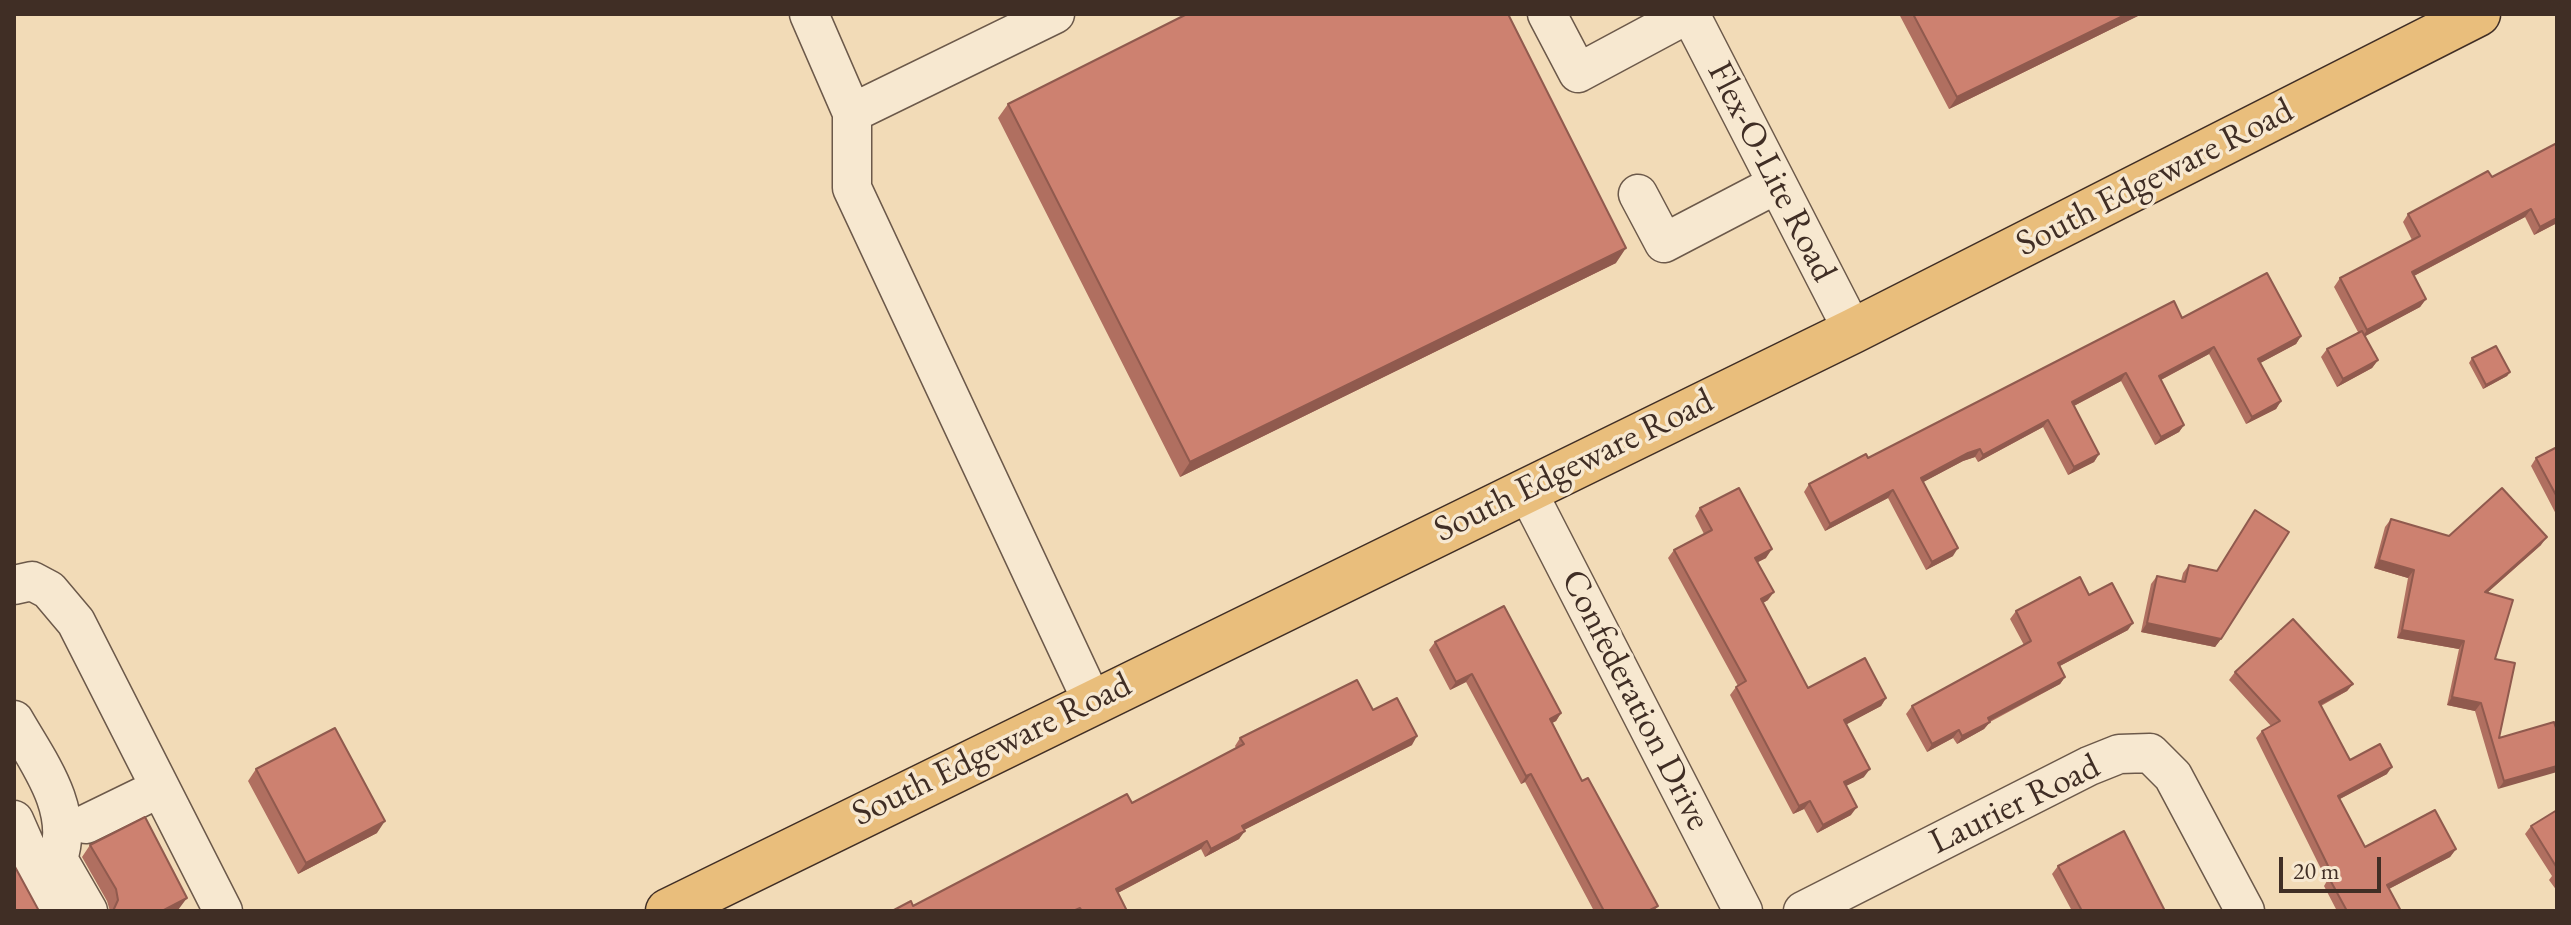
<!DOCTYPE html>
<style>
body{margin:0}
#map{position:relative;width:2571px;height:925px;overflow:hidden;background:#f2dbb7;font-family:"EB Garamond",serif}
canvas{display:block}
.frame{position:absolute;inset:0;border:16px solid #402e25;pointer-events:none}
.scale{position:absolute;left:2279px;top:857px;width:102px;height:36px;box-sizing:border-box;border:4px solid #402e25;border-top:0;padding-left:10px;font-size:24px;line-height:28px;white-space:nowrap;color:#402e25;-webkit-text-stroke:6px #f7e8d0;paint-order:stroke}
</style>
<div id="map">
<canvas width="2571" height="925"></canvas>
<div class="frame"></div>
<div class="scale">20 m</div>
</div>
<script>
const g = document.querySelector('canvas').getContext('2d');
g.lineJoin = 'round';
function stroke(path, color, width, dash) {
  g.strokeStyle = color;
  g.lineWidth = width;
  g.lineCap = dash ? 'butt' : 'round';
  g.setLineDash(dash || []);
  g.stroke(path);
}
function fillPath(path, color) {
  g.fillStyle = color;
  g.fill(path, 'evenodd');
}
function drawText(font, color, halo, rows, align = 'center') {
  g.font = font + ' "EB Garamond",serif';
  g.lineWidth = 7;
  g.setLineDash([]);
  g.textBaseline = 'middle';
  g.strokeStyle = halo;
  g.fillStyle = color;
  for (const [text, x, y, turn = 0] of rows) {
    g.save();
    g.translate(x, y);
    g.rotate((+turn || 0) * Math.PI / 180);
    g.textAlign = isNaN(turn) ? turn : align;
    if (halo) g.strokeText(text, 0, 0);
    g.fillText(text, 0, 0);
    g.restore();
  }
}
const minor = new Path2D(`
 M809,14L852,113L1055,14
 M1547,14L1578,73L1688,14
 M1690,14L1853,331
 M852,113V188L1092,701
 M1638,194L1664,243L1777,184
 M1526,489L1743,911
 M14,585L32,581L49,590L76,622L223,911
 M14,720C38,762 75,809 58,859L88,911
 M14,820L54,911
 M86,824L160,788
 M1803,911L2089,766L2119,754L2150,753L2173,776L2245,911`);
const major = new Path2D(`
 M668,911L1853,331L2478,14`);
stroke(minor, '#6c594a', 41);
stroke(major, '#402e25', 47);
stroke(minor, '#f7e8d0', 38);
stroke(major, '#e9be7c', 44);
fillPath(new Path2D(`
 M1899,14H2142L1949,109Z
 M1008,104L1616,263L1180,477L998,118Z
 M2557,143V223L2534,235L2525,217L2414,276L2426,299L2420,307L2365,336L2378,360L2372,368L2337,387L2321,357L2327,349L2358,332L2334,287L2340,278L2412,240L2403,222L2408,214L2492,177Z
 M2182,318L2301,336L2296,344L2260,363L2281,401L2276,409L2246,424L2209,354L2161,380L2184,425L2179,432L2155,445L2121,381L2074,406L2099,454L2094,462L2068,475L2043,427L1978,462L1975,457L1963,461L1923,482L1953,556L1926,570L1888,498L1825,531L1804,492L1809,484Z
 M2472,358L2510,372L2507,376L2483,389L2469,363Z
 M2557,447V516L2531,466L2536,458Z
 M1700,508L1766,558L1758,562L1768,600L1763,603L1808,688L1886,698L1881,706L1846,724L1864,777L1846,786L1851,815L1817,833L1804,809L1793,814L1730,695L1736,687L1738,686L1668,558L1674,550L1704,534L1695,516Z
 M2391,519L2449,536L2541,545L2487,593L2495,659L2499,738L2554,722L2498,789L2475,711L2447,705L2459,649L2397,638L2408,578L2374,568L2385,527Z
 M2189,565L2221,639L2215,647L2141,632L2151,584L2157,576L2181,581L2183,573Z
 M2089,595L2128,630L2060,666L2065,677L2060,684L1990,722L1984,729L1957,744L1953,738L1927,752L1906,714L1912,706L2024,645L2010,619L2016,611Z
 M1435,642L1561,713L1556,721L1552,723L1582,781L1658,906L1654,911H1594L1525,782L1521,784L1466,682L1450,690L1429,650Z
 M2235,672L2353,684L2347,691L2321,706L2350,760L2387,774L2340,799L2365,847L2456,849L2450,857L2389,889L2401,911H2337L2324,886L2327,881L2256,738L2262,731L2271,726L2229,680Z
 M1373,710L1412,745L1244,830L1239,839L1205,857L1201,849L1118,893L1127,911H892L913,906L1132,803L1236,748L1235,746L1240,738Z
 M256,769L377,833L298,874L248,781Z
 M2557,810V891L2549,880L2552,876L2525,834L2531,826Z
 M90,845L178,910L110,911L107,901L82,857Z
 M2058,866L2165,911H2072L2052,874Z`), '#b06f60');
fillPath(new Path2D(`
 M2127,14H2142L1949,109L1957,97Z
 M2531,209L2525,217L2406,280L2412,272Z
 M2557,218V223L2534,235L2540,227Z
 M1626,248L1616,263L1180,477L1190,462Z
 M2426,299L2420,307L2362,338L2367,330Z
 M2301,336L2296,344L2253,367L2258,359Z
 M2214,347L2209,354L2153,384L2159,376Z
 M2378,360L2372,368L2337,387L2343,379Z
 M2510,372L2507,376L2483,389L2486,385Z
 M2126,373L2121,381L2066,410L2072,402Z
 M2281,401L2276,409L2246,424L2252,417Z
 M2048,420L2043,427L1978,462L1983,455Z
 M2184,425L2179,432L2155,445L2161,437Z
 M1980,449L1975,457L1963,461L1916,486L1921,478L1968,453Z
 M2099,454L2094,462L2068,475L2074,467Z
 M1893,490L1888,498L1825,531L1830,524Z
 M2547,537L2541,545L2479,600L2485,592Z
 M1958,548L1953,556L1926,570L1932,562Z
 M1772,549L1766,558L1750,566L1755,558Z
 M2379,560L2414,570L2408,578L2374,568Z
 M1774,592L1768,600L1756,607L1761,599Z
 M2133,623L2128,630L2052,670L2058,663Z
 M2147,623L2221,639L2215,647L2141,632Z
 M2402,630L2464,641L2459,649L2397,638Z
 M1472,674L1466,682L1450,690L1456,682Z
 M2065,677L2060,684L1982,725L1988,718Z
 M2353,684L2347,691L2313,709L2319,702Z
 M2452,697L2481,703L2475,711L2447,705Z
 M1886,698L1881,706L1838,729L1844,720Z
 M1561,713L1556,721L1544,727L1550,719Z
 M1990,722L1984,729L1957,744L1962,736Z
 M1959,730L1953,738L1927,752L1932,744Z
 M1417,736L1412,745L1236,834L1242,826Z
 M2557,766V772L2498,789L2504,781Z
 M2392,767L2387,774L2332,803L2338,796Z
 M1870,769L1864,777L1838,790L1844,782Z
 M1531,774L1525,782L1521,784L1526,776Z
 M1810,801L1804,809L1793,814L1799,806Z
 M1857,807L1851,815L1817,833L1823,825Z
 M385,821L377,833L298,874L306,863Z
 M1245,831L1239,839L1205,857L1211,849Z
 M1207,841L1201,849L1110,897L1116,889Z
 M2456,849L2450,857L2381,893L2387,885Z
 M187,898L178,910L162,911Z`), '#905a4e');
const building = new Path2D(`
 M1187,14H1508L1626,248L1190,462L1008,104Z
 M1913,14H2127L1957,97Z
 M2557,143V218L2540,227L2531,209L2412,272L2426,299L2367,330L2340,278L2420,236L2408,214L2488,171L2492,177Z
 M2267,273L2301,336L2258,359L2281,401L2252,417L2214,347L2159,376L2184,425L2161,437L2126,373L2072,402L2099,454L2074,467L2048,420L1983,455L1980,449L1968,453L1921,478L1958,548L1932,562L1893,490L1830,524L1809,484L1866,454L1868,458L2174,301L2182,318Z
 M2362,331L2378,360L2343,379L2327,349Z
 M2496,346L2510,372L2486,385L2472,358Z
 M2557,447V497L2536,458Z
 M1739,488L1772,549L1755,558L1774,592L1761,599L1808,688L1865,658L1886,698L1844,720L1870,769L1844,782L1857,807L1823,825L1810,801L1799,806L1736,687L1746,681L1674,550L1712,530L1700,508Z
 M2502,488L2547,537L2485,592L2513,600L2495,659L2515,663L2499,738L2554,722L2557,731V766L2504,781L2481,703L2452,697L2464,641L2402,630L2414,570L2379,560L2391,519L2449,536Z
 M2255,510L2289,532L2221,639L2147,623L2157,576L2185,582L2189,565L2217,571Z
 M2080,577L2089,595L2112,583L2133,623L2058,663L2065,677L1988,718L1990,722L1962,736L1959,730L1932,744L1912,706L2031,641L2016,611Z
 M1504,606L1561,713L1550,719L1582,781L1588,778L1658,906L1648,911H1604L1531,774L1526,776L1472,674L1456,682L1435,642Z
 M2293,619L2353,684L2319,702L2350,760L2380,744L2392,767L2338,796L2365,847L2435,810L2456,849L2387,885L2401,911H2347L2329,878L2333,876L2262,731L2280,721L2235,672Z
 M1357,680L1373,710L1397,698L1417,736L1242,826L1245,831L1211,849L1207,841L1116,889L1127,911H1082L1080,908L1073,911H892L911,901L913,906L1127,794L1132,803L1244,744L1240,738Z
 M335,728L385,821L306,863L256,769Z
 M2557,810V868L2531,826Z
 M145,817L187,898L162,911H113L118,900L116,889L90,845Z
 M2124,831L2165,911H2082L2058,866Z
 M14,865L39,911H14Z`);
fillPath(building, '#cd8170');
stroke(building, '#905a4e', 2);
drawText('36px', '#402e25', '#f7e8d0', [
 ["Flex-O-Lite Road",1771,172,63],
 ["South Edgeware Road",2155,178,-27],
 ["South Edgeware Road",1574,466,-26],
 ["Confederation Drive",1635,700,63],
 ["South Edgeware Road",992,750,-26],
 ["Laurier Road",2015,805,-26]
]);
</script>
